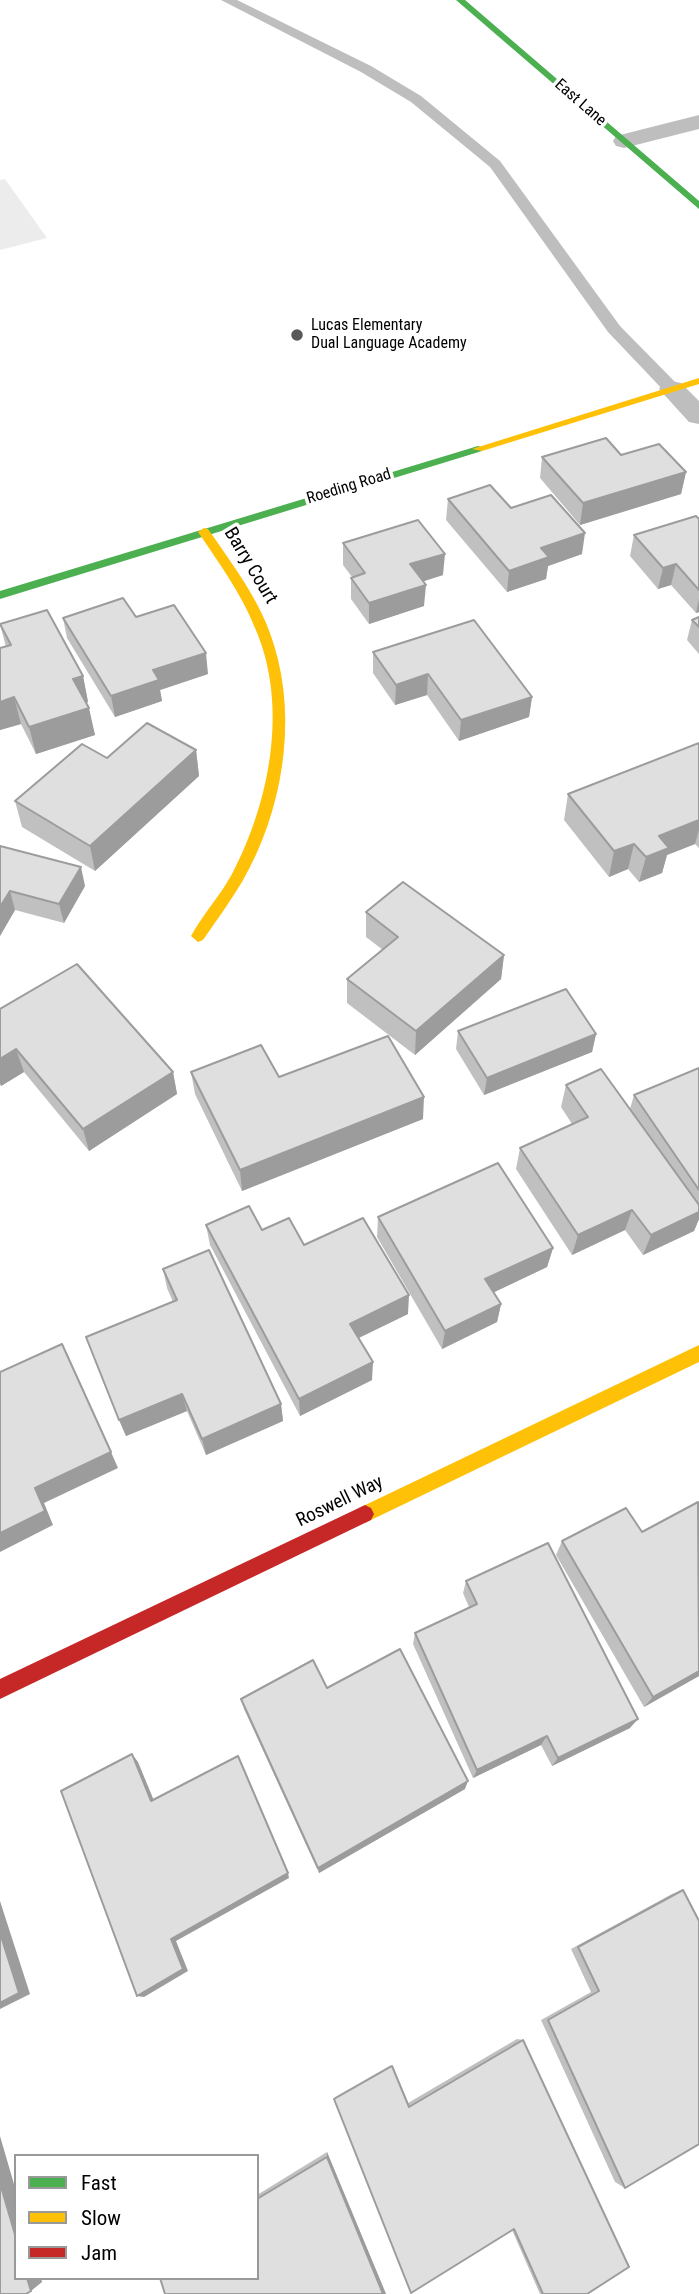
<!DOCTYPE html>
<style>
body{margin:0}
#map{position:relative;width:699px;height:2294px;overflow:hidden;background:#fff;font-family:"Roboto Condensed",sans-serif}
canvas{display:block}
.legend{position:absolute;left:14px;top:2154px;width:245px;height:126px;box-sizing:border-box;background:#fff;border:2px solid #999;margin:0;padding:9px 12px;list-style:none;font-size:21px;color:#000}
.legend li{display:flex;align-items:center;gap:14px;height:35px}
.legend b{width:35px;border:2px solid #999}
</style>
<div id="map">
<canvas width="699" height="2294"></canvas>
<ul class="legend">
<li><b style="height:9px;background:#4caf50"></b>Fast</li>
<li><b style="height:9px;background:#ffc107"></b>Slow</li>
<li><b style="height:9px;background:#c62828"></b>Jam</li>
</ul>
</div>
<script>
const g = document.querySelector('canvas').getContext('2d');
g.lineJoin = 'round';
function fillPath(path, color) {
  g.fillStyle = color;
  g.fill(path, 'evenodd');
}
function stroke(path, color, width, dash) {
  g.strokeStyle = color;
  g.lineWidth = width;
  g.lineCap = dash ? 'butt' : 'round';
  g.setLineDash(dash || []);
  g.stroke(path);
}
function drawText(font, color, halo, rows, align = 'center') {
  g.font = font + ' "Roboto Condensed",sans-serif';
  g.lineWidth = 7;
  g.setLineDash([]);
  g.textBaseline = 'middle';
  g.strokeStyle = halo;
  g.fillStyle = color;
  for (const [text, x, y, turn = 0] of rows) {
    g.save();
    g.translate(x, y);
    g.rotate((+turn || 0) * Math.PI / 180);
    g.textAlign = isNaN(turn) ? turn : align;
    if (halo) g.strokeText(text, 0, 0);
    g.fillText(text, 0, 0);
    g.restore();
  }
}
fillPath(new Path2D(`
 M5,179L47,238L0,250V180Z`), '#ececec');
fillPath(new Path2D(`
 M221,0H237L371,66L421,96L500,161L620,326L678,385L680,389L678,393H666L608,332L490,167L411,102L361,72Z`), '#bebebe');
fillPath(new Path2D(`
 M699,115V129L624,148L616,146L613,141L616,136Z
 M672,381L681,383L699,401V424L689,422L659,389L663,383Z`), '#bebebe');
fillPath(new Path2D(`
 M456,0H465L699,201V209Z
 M478,446L482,447V451L0,599V591Z`), '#4caf50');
fillPath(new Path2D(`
 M699,378V384L482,451L472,449Z
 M204,528L208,529C233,565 262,603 274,645C298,722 282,813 242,882C230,902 216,921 203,940L198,942L191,936C203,914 220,896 232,874C270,802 289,705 255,628C241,593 219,563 198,532Z
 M699,1345V1362L371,1520L365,1523L359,1520L356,1514L359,1508Z`), '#ffc107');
fillPath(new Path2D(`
 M365,1505L371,1508L374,1514L371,1520L0,1699V1679Z`), '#c62828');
fillPath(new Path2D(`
 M621,455L686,472L681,494L580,525L540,478L542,457Z
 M448,499L511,508L582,554L548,566L546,579L507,592L446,520Z
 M699,519V612L696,613L671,585L658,589L630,556L634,535Z
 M343,543L443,575L423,581L424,606L369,624L351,599V578L352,577L343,565Z
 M136,617L208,674L160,690L162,701L115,717L67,638L63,618Z
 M699,617V654L687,640L692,620Z
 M0,624L83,676L88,702L86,703L95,735L36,754L21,724L0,730V648L6,647Z
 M373,652L532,697L529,717L459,741L427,695L395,705L373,673Z
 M699,743V848L695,844L667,855L662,873L639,882L628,869L609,877L564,820L568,794Z
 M196,750L199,776L95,871L22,827L15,801L107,758Z
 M0,846L85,886L64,923L15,910L0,936Z
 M366,912L504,955L501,979L415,1055L347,1003V979L383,950L366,937Z
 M0,1009L173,1072L177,1094L89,1151L24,1072L1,1086L0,1084Z
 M458,1031L596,1034L592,1052L484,1095L456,1049Z
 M699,1068V1219L694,1231L643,1255L625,1230L572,1255L516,1169L520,1148L572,1124L561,1107L566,1085L630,1109L634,1095Z
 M191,1072L279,1077L423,1119L242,1191L195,1094Z
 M378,1217L553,1248L547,1267L494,1292L501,1304L497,1322L442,1349L377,1237Z
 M206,1225L262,1230L304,1245L408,1314L359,1338L372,1380L300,1416L210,1245Z
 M163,1269L281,1404L283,1421L206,1455L187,1411L126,1436L86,1337L173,1302L167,1288Z
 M642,1532L699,1676L644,1707L556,1555L562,1541Z
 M466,1581L630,1728L552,1766L541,1745L473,1778L413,1644L415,1633L469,1607L463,1593Z
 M327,1688L465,1789L319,1873L244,1709L241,1699Z
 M683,1890L625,2188L615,2182L541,2020L591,1992L571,1949L672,1894Z
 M517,2039L523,2040L587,2294H540L512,2230L334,2099L335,2097L391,2065L408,2103Z
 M327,2152L386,2294L257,2278V2195Z`), '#c0c0c0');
fillPath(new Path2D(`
 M686,472L681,494L580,525L583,503Z
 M585,533L582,554L548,566L546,579L507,592L509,571L541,548Z
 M445,554L443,575L409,586L410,564Z
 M676,564L671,585L658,589L663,568Z
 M426,585L424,606L369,624V603Z
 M699,599V612L696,613Z
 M206,653L208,674L160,690L162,701L115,717L111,696L153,670Z
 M428,674L427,695L395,705L396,685Z
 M83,676L88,702L79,705L73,679Z
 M14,697L21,724L0,730V702Z
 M532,697L529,717L459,741L461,720Z
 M89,708L95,735L36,754L29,727Z
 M196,750L199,776L95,871L90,846Z
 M699,820V830L695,844L667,855L662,873L639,882L646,857L659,836Z
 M634,844L628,869L609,877L614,851Z
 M81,867L85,886L64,923L59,904Z
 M10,891L15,910L0,936V907Z
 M504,955L501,979L415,1055L416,1031Z
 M596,1034L592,1052L484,1095L487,1078Z
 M16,1049L24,1072L1,1086L0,1083V1059Z
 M173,1072L177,1094L89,1151L83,1129Z
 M424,1097L423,1119L242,1191L240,1170Z
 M632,1210L625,1230L572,1255L578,1235Z
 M699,1212V1219L694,1231L643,1255L651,1235Z
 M553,1248L547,1267L482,1298L485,1279Z
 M409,1295L408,1314L350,1342V1324Z
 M501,1304L497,1322L442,1349L445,1331Z
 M373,1362L372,1380L300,1416L299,1399Z
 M182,1394L187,1411L126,1436L119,1420Z
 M281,1404L283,1421L206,1455L202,1439Z
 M111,1452L118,1468L44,1503L53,1525L0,1552V1533L35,1488Z
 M699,1671V1676L644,1707L653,1697Z
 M638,1719L630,1728L552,1766L558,1758Z
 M547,1736L541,1745L473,1778L477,1770Z
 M132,1754L138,1762L157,1808L151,1801Z
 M468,1781L465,1789L319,1873L318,1868Z
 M288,1873L289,1878L176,1941L188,1971L144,1997L137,1996L171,1939Z
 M0,1901L30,1994L0,2009Z
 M0,2136L16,2191V2238L0,2183Z
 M327,2152L386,2294H383L327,2157Z
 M27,2278H41L42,2282L31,2291Z`), '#9c9c9c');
const building = new Path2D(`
 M606,438L621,455L659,444L686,472L583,503L542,457Z
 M490,485L511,508L551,495L585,533L541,548L549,557L509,571L448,499Z
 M696,516L699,519V590L676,564L663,568L634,535Z
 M418,520L445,554L410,564L426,585L369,603L351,578L365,573L343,543Z
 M123,598L136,617L174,605L206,653L153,670L159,680L111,696L63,618Z
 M47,610L83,676L73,679L89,708L29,727L14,697L0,702V648L11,645L0,624Z
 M699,617V627L692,620Z
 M474,620L532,697L461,720L428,674L396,685L373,652Z
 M147,723L196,750L90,846L15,801L82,744L107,758Z
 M699,743V820L659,836L669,848L646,857L634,844L614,851L568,794Z
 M0,846L81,867L59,904L10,891L0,907Z
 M403,882L504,955L416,1031L347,979L398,937L366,912Z
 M77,964L173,1072L83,1129L16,1049L0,1059V1009Z
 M566,989L596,1034L487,1078L458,1031Z
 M388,1036L424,1097L240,1170L191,1072L261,1045L279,1077Z
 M699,1068V1190L634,1095Z
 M601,1069L699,1205V1212L651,1235L632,1210L578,1235L520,1148L588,1117L566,1085Z
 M498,1163L553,1248L485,1279L501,1304L445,1331L378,1217Z
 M249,1206L262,1230L289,1218L304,1245L363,1218L409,1295L350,1324L373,1362L299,1399L206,1225Z
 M209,1250L281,1404L202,1439L182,1394L119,1420L86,1337L177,1300L163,1269Z
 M62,1344L111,1452L35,1488L45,1511L0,1533V1372Z
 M698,1502L699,1671L653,1697L562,1541L626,1508L642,1532Z
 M548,1543L638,1719L558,1758L547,1736L477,1770L415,1633L477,1604L466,1581Z
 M400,1649L468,1781L318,1868L241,1699L313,1660L327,1688Z
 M132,1754L151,1801L238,1756L288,1873L171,1939L183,1969L137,1996L61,1791Z
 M683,1890L699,1921V2144L625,2188L548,2020L599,1991L578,1947Z
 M0,1933L19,1993L0,2003Z
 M523,2040L629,2267L587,2294H543L514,2229L411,2293L334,2099L392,2066L409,2107Z
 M327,2157L383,2294H165L160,2278H257V2199Z
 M0,2183L16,2238V2278H27L31,2291L26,2294H0Z`);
fillPath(building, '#dfdfdf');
stroke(building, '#9c9c9c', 2);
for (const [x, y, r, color] of [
 [297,335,7,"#595959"]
]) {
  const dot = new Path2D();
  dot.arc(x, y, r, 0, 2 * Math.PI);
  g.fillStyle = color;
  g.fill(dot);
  stroke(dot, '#fff', 2.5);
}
drawText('16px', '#000', '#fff', [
 ["East Lane",580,103,41],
 ["Roeding Road",349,487,-17]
]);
drawText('16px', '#000', '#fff', [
 ["Lucas Elementary",311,326],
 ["Dual Language Academy",311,344]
], 'left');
drawText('19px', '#000', '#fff', [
 ["Barry Court",250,566,59],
 ["Roswell Way",340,1502,-26]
]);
</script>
